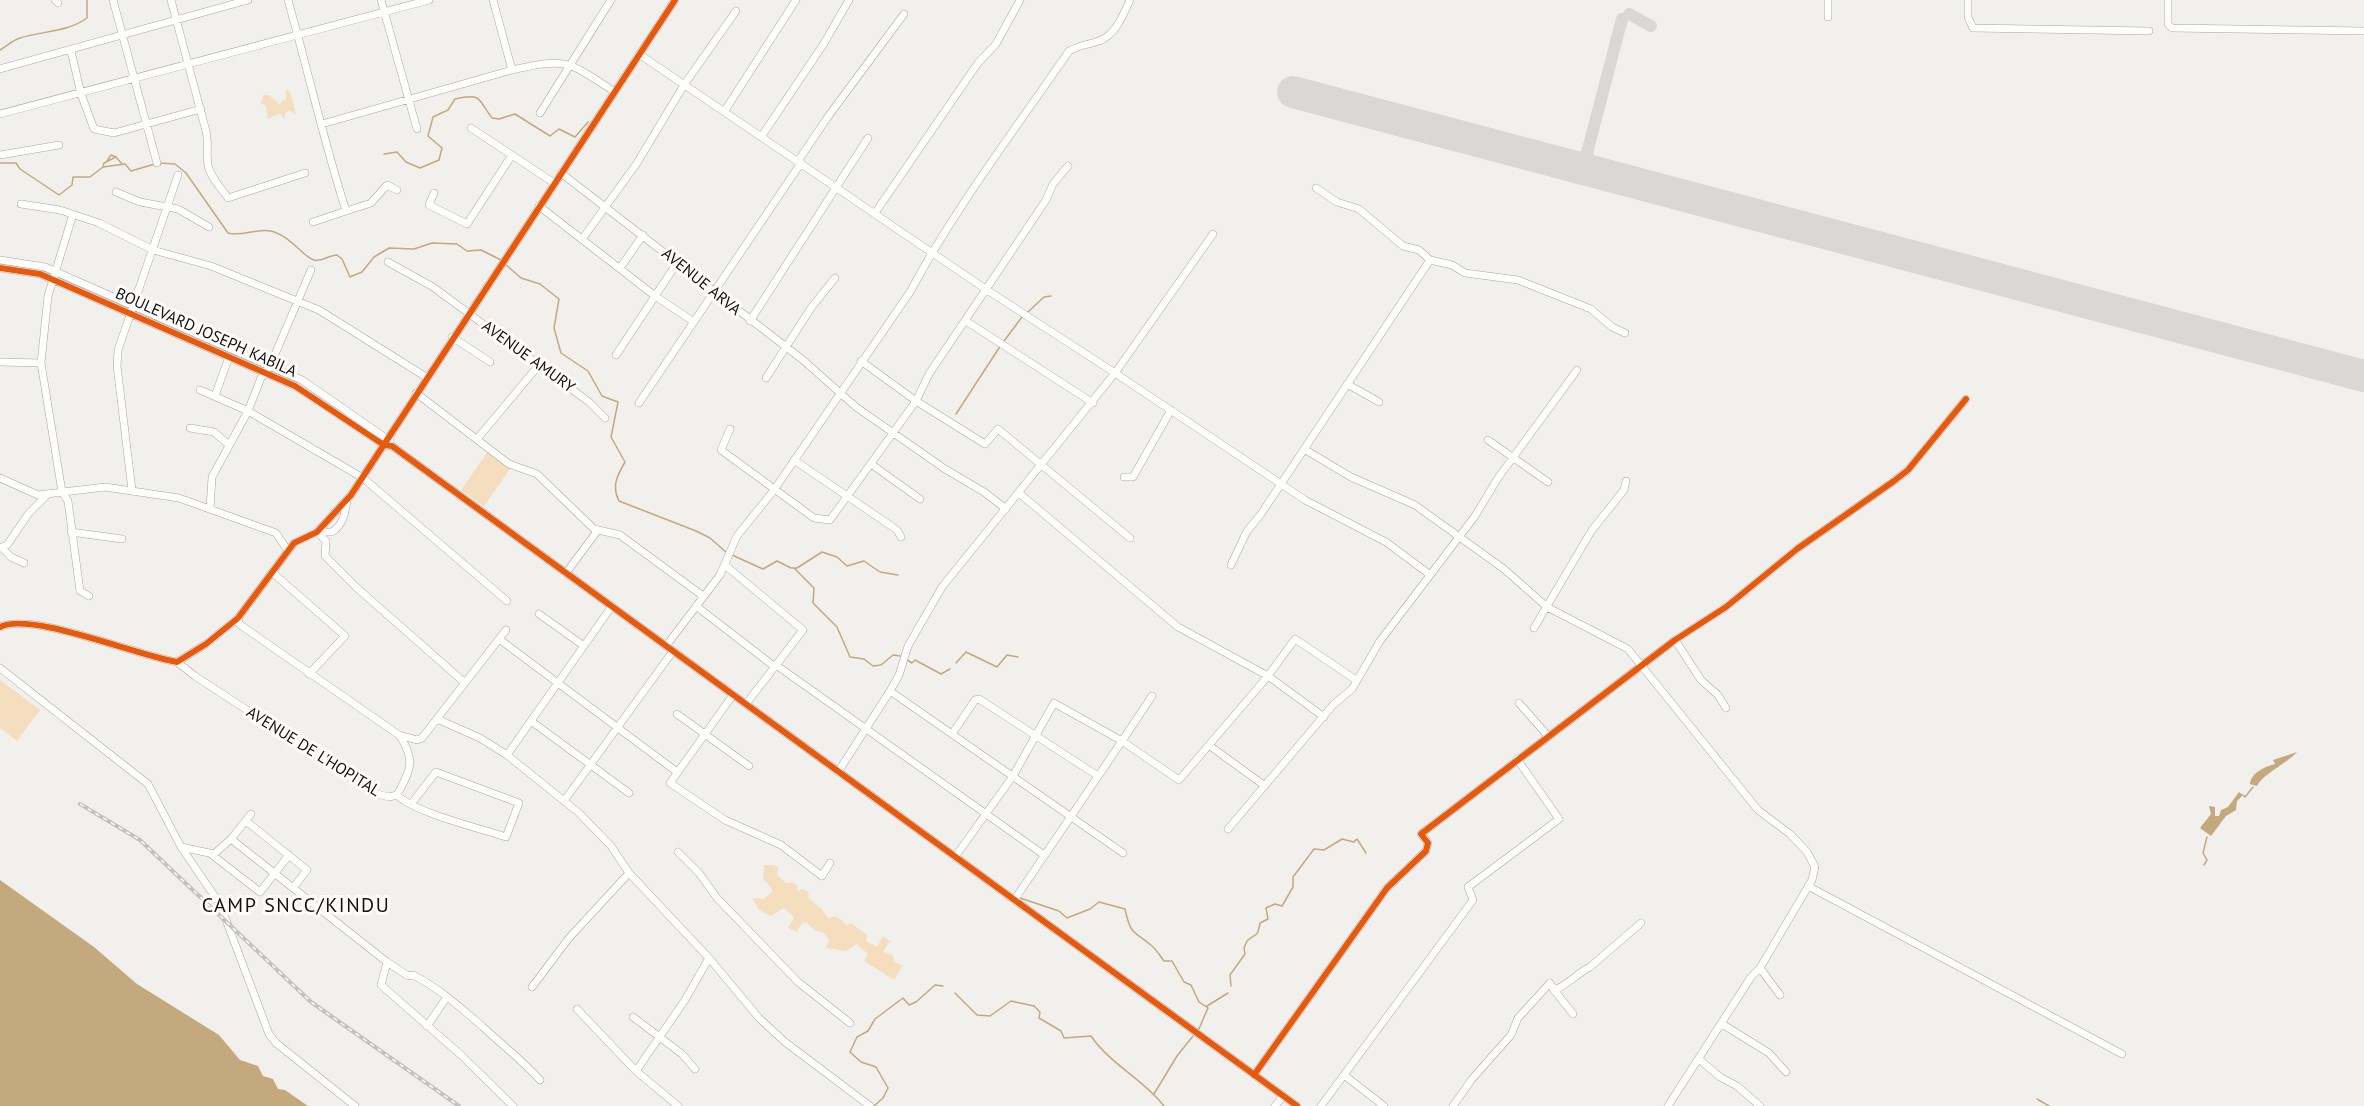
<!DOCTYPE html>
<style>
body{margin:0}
canvas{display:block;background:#f2f0ed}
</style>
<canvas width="2364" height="1106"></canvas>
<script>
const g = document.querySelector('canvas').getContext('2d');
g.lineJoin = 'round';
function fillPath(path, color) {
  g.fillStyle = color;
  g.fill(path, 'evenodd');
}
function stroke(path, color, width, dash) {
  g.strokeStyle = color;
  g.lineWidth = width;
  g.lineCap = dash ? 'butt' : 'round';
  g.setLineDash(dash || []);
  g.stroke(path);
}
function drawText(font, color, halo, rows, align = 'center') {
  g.font = font + ' "PT Sans",sans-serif';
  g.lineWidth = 6;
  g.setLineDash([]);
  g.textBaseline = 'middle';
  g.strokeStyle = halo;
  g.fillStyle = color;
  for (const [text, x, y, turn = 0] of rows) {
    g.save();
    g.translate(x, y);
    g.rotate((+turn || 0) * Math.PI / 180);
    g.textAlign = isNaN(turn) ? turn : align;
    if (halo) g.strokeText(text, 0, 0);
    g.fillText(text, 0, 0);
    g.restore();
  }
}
fillPath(new Path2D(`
 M286,89L291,94L296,115L289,110L285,113L284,120L281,113L268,119L266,106L261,103L263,95H269L279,104L286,99Z
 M489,450L512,466L484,506L461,490Z
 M0,680L40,710L17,741L0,728Z
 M764,865H774L778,868L777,875L786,883L792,882L797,885L798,892L802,889L809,892L808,898L822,909L828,918C838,915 841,919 847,926L851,923L867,935L866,941L877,947L883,936L890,941L883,952L893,955L894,962L903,966L894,980L864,961L868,954L857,944L846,951L826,948L829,940L823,932L816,931L807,923L802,922L797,932L788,928L794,917L784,908L771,916L759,910L752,898L764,899L773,891L763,878Z`), '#f4debe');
fillPath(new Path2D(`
 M2297,752C2286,764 2263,774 2257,786L2250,784C2251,773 2264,767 2275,764L2273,760Z
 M2239,792L2243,795L2237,801L2236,810L2226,816L2211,836L2200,828L2211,814L2209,806L2215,807V816H2219L2221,810L2228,807Z
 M0,880L94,947L137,984L219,1035L240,1060L258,1066L263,1076L273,1079L278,1089L285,1090L308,1106H0Z`), '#c4a97e');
stroke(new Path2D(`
 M0,50C7,46 13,40 20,38C42,31 68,32 87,18V0
 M384,154L397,152L406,162L420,168L439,160L442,148L428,136L433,117L448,110L455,99C482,93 477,98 492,118L499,119L515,114L550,136L559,129L575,137L588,122
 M107,161L111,155L116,157
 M0,163H16L20,169L59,195L72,185L73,177H90L103,167L125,164L131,171L155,164
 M159,163L175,164L186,173L228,233C242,237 256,228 271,231C291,236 304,258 314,260C322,262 329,255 337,255L342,259L350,277L362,272L374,257L389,248L414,249L432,243L457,244L467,251L481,250L501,260
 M103,167L104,163L116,157L122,164
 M504,263L521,278L540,284L559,299L554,328L561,353L588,371L602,396L618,402L611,437L625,462C618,474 611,486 619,501L696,531L710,538L727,553
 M1028,312L1044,297L1051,296
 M1004,341L1022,317
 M956,414L1001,345
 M732,555L763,569L777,561L791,568H797L822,552L837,557L847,566L864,561L880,572L898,575
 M794,568L814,588L813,603L837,627L850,657L864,659L873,666L881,665L893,655L900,656
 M907,660L912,663L915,660L941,674L950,669
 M956,663L966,652L997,667L1007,655L1018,657
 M2243,795L2245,797L2253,787
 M2204,865L2207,860L2203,853L2207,837
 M1020,898L1059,911L1067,918L1090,909L1099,902L1125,909C1131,937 1134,930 1152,946C1157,950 1160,956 1164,961H1172L1184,982L1191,985L1199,1002L1208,1008L1198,1031
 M1231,986L1230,975L1245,954L1244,948L1247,941C1258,931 1257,939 1260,923L1268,919L1266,908L1275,904L1282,906L1293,887V877L1314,849L1324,850L1342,839L1354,842L1357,839L1366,853
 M955,993L977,1015L990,1016L1011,1001L1034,1006L1040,1012L1039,1018L1061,1031L1064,1038L1091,1036C1111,1065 1143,1079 1164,1106
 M1207,1006L1228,993
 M1154,1094L1177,1056L1193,1036
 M2037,1099L2049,1106
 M874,1106L883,1098L888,1088L876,1067L861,1062L850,1052L857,1037L868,1031L875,1019L903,998L909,1005L916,1002L935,985L943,986`), '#c4a97e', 1.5);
stroke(new Path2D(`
 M1629,14L1651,26
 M1565,165L1575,163L1587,153
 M1601,174L1592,167L1587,153L1622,19`), '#dad8d6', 12);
stroke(new Path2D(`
 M1293,92L2364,376`), '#dad8d6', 32);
const minor = new Path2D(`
 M55,0L58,3
 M113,0L157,163
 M171,0L206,131C209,144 206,154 208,165C210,177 221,188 228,198L305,173
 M288,0C308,71 324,142 346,211L371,203L387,185L397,190
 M381,0L417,129
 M493,0L512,70C569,57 568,62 615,92
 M1968,0V17L1973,28L2149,31
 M2168,0V24L2172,28L2364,31
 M1828,17V0
 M71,51L81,94L94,129L114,133L201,109
 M639,54L987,290L1115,373L1213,234
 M0,69L248,0
 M724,112L796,0
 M540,113L611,0
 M0,114L429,0
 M322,124L512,70
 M471,128L554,183
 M761,137L823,45L849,0
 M0,155L59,145
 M798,161L827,118L904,14
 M561,173L803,360L856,407L945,469L984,492L1006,509
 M1316,188L1337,202L1359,209L1403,246L1419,250L1430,260L1452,265L1465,273L1518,280L1591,309L1612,327L1625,333
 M116,192L140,202L178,209L209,227
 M434,193L429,205L467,224L512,155
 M21,204L60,210L99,223L153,250L211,266L319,310L426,377
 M539,206L655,296L694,322
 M875,213L978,63L996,44L1020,0
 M73,214L48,296L41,363L62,492L68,501L80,591L89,596
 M313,222L346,211
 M583,238L637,163L684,85L736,11
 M0,260L45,267L302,380L390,441
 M388,262L433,287L589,402L605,418
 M0,268L40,274L295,386L384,445L392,446L1297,1106
 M620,268L643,235
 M750,321L868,138
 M966,321L1093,403
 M452,337L490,362
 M616,355L677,263
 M861,361L916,401L985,444L998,429L1130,538
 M0,362L41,363
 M766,378L811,308L835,278
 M1347,384L1379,402
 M200,390L248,411L363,478L507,601
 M416,393L509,464L537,474L594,529L620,535L703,596
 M215,396L229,357
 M639,403L801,163
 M190,428L214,432L229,445
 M730,429L721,450L814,518L830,520L916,401L929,374L1046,200L1053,184L1068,166
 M477,439L539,365
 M1488,440L1548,482
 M1304,449L1351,477L1415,505L1504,569L1547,607L1628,649L1758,810L1790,834L1807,852L1815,867L1812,880L1760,968L1751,977L1668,1106
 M794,460L897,530L901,537
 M871,464L920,499
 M1124,477H1133L1171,410
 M0,478L38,495L105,487L179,498L276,533L288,551
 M132,490L117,366L118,350L178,175
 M1019,493L1178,627L1268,676L1179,780L1122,741L1152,696
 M210,509L212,477L248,411L261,378L270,366L311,270
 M71,532L122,539
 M317,532L326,541L325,556L357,588L465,683
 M317,532H332C344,524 345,513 347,500
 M0,548L7,545L29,513L48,494
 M3,549L11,557L24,563
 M1231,565L1247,531L1261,514L1430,260
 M726,566L803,630L746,704
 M273,573L345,636L309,674
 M566,573L598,530
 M696,606L775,667
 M539,614L584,646
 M238,618L239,624L399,735L417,740L422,738L506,630
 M0,627C30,611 138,656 177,662L206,644L238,618L294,543L317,532L351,495L675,0
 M1534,628L1592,530L1624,490L1626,481
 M499,639L677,772
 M1675,640L1701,680L1718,695L1726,708
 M666,646L720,575L737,536L774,490L910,292C955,208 1014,131 1069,51C1081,44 1088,45 1099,41C1116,35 1123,15 1130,0
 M177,662L195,676L374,793L389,797L397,795C411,770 416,759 399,735
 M776,665L1044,855
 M0,668L148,784L181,847L220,904L269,1034L276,1043L355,1106
 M890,691L1123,853
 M733,695L670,783L725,820L781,845L822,876L830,863
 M1519,703L1548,736
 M677,714L749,766
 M1324,717L1268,676L1295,639L1356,680
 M437,719L480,738L507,755L579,813L611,846L629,873L709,958L759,1018L785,1042L870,1106
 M531,721L629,793
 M952,734L975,700L979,699L1098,776
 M1210,746L1265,786
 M507,755L612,606
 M838,772L890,691L899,675L908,646L942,587L1115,373L1305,500L1386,542L1429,574
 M397,795C415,813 480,828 506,837L519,803L436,772L411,804
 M564,801L673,651
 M246,821L307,870L293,888
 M1228,829L1333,705L1352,689L1380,641L1475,516L1498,478L1577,370
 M231,839L387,962L408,976L413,975C439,988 461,1008 483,1027C502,1045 522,1060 540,1080
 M181,847L214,854L231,839L251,814
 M678,852L699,873L717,898L798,982L850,1023
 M211,854L260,892L289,855
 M955,857L1013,776L1054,703L1122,741L1015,899
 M1808,886L2122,1054
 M387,962L381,985L461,1055L513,1106
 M1760,968L1780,995
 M532,987L569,938L629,873
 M1554,990L1573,1014
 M577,1009L636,1071L678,1106
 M633,1017L682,1054L695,1069
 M1722,1024L1769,1053L1786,1072
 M427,1026L447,997
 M1699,1059L1720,1077L1737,1086L1760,1106
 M636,1071L685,1000L709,958
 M1254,1075L1387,888L1426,851L1428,843L1421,834L1675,640L1726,607L1797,549L1894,481L1908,470L1966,399
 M1344,1075L1384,1106
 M1275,1106L1283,1096
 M1321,1106L1473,900L1468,887L1559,819L1517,759
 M1453,1106L1472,1079L1511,1035L1518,1018L1550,983L1554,990C1567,986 1577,973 1590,967L1641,923`);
stroke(minor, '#a9a7a6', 8);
stroke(minor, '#fdfdfc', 7);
const rail = new Path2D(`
 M80,804L140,840L311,1002L459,1106`);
stroke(rail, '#c2c1c0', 4);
stroke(rail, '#fffdfb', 1.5, [4.5]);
stroke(new Path2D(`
 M0,268L40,274L295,386L384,445L392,446L1297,1106
 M0,627C30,611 138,656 177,662L206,644L238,618L294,543L317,532L351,495L675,0
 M1254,1075L1387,888L1426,851L1428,843L1421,834L1675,640L1726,607L1797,549L1894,481L1908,470L1966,399`), '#e8590c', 6);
drawText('16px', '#141312', '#fffdfb', [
 ["AVENUE ARVA",701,282,39],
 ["BOULEVARD JOSEPH KABILA",206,333,24],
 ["AVENUE AMURY",528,357,36],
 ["AVENUE DE L'HOPITAL",313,752,32]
]);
g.letterSpacing = '1.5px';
drawText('20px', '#141312', '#fffdfb', [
 ["CAMP SNCC/KINDU",296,906]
]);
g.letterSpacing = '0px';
</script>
